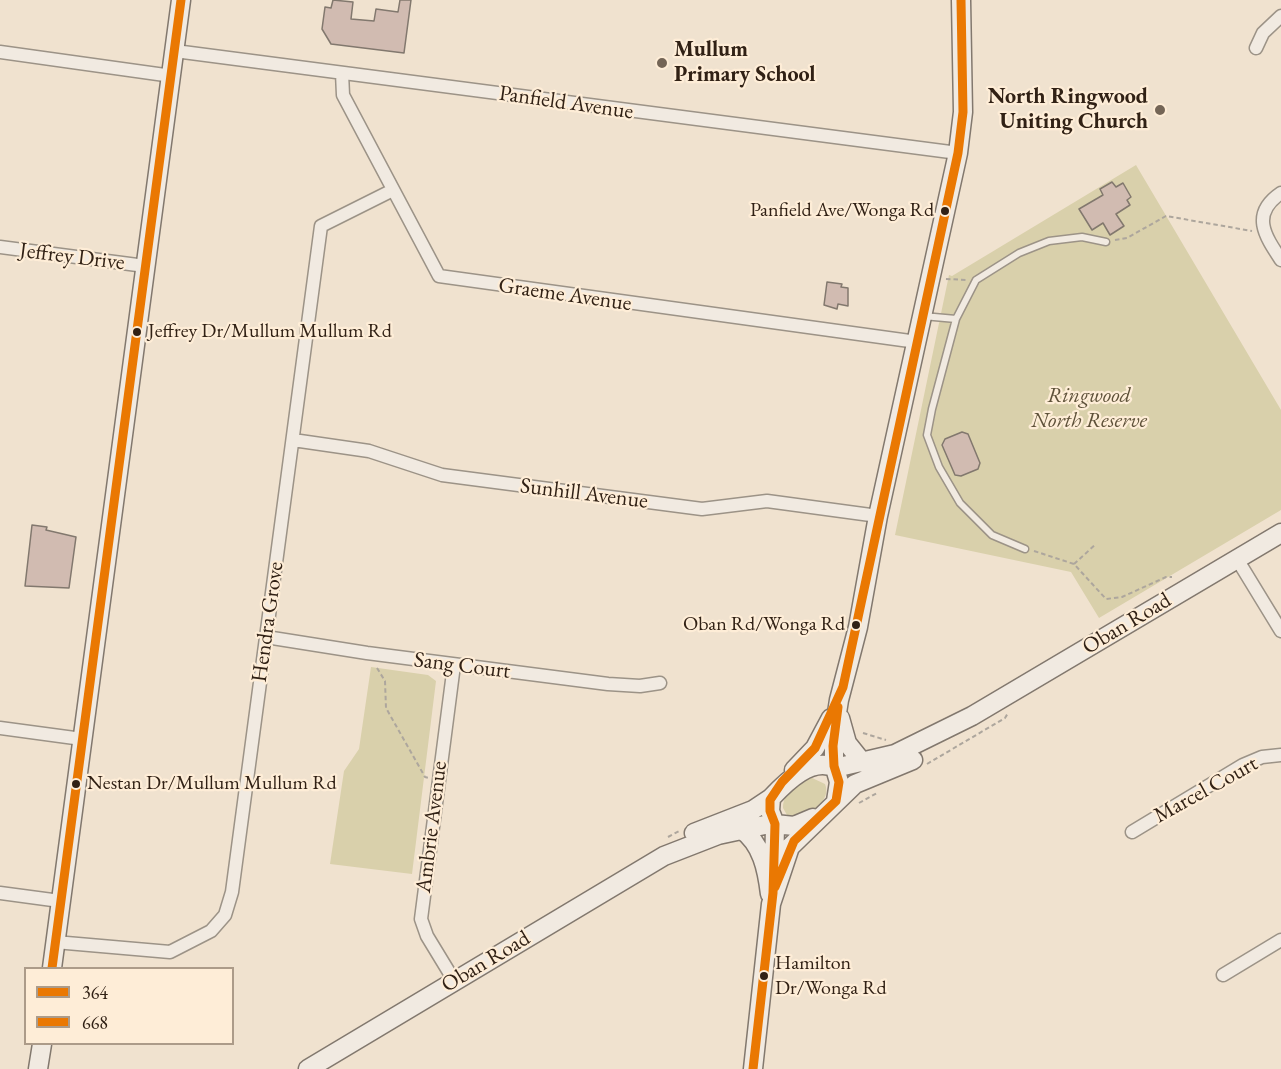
<!DOCTYPE html>
<style>
body{margin:0}
#map{position:relative;width:1281px;height:1069px;overflow:hidden;background:#f0e2cf;font-family:"EB Garamond",serif}
canvas{display:block}
.legend{position:absolute;left:24px;top:967px;width:210px;height:78px;box-sizing:border-box;background:#feedd7;border:2px solid #ac9b89;margin:0;padding:8px 10px;list-style:none;font-size:18px;color:#312115}
.legend li{display:flex;align-items:center;gap:12px;height:30px}
.legend b{width:30px;border:2px solid #ac9b89}
</style>
<div id="map">
<canvas width="1281" height="1069"></canvas>
<ul class="legend">
<li><b style="height:8px;background:#ea7802"></b>364</li>
<li><b style="height:8px;background:#ea7802"></b>668</li>
</ul>
</div>
<script>
const g = document.querySelector('canvas').getContext('2d');
g.lineJoin = 'round';
function fillPath(path, color) {
  g.fillStyle = color;
  g.fill(path, 'evenodd');
}
function stroke(path, color, width, dash) {
  g.strokeStyle = color;
  g.lineWidth = width;
  g.lineCap = dash ? 'butt' : 'round';
  g.setLineDash(dash || []);
  g.stroke(path);
}
function drawText(font, color, halo, rows, align = 'center') {
  g.font = font + ' "EB Garamond",serif';
  g.lineWidth = 4.5;
  g.setLineDash([]);
  g.textBaseline = 'middle';
  g.strokeStyle = halo;
  g.fillStyle = color;
  for (const [text, x, y, turn = 0] of rows) {
    g.save();
    g.translate(x, y);
    g.rotate((+turn || 0) * Math.PI / 180);
    g.textAlign = isNaN(turn) ? turn : align;
    if (halo) g.strokeText(text, 0, 0);
    g.fillText(text, 0, 0);
    g.restore();
  }
}
fillPath(new Path2D(`
 M1136,165L1281,410V510L1099,618L1071,572L895,535L949,275L952,276Z
 M371,667L428,675L436,681L412,874L330,864L344,771L359,749Z
 M810,777L825,784C833,803 803,820 787,815L783,808C783,792 797,784 810,777Z`), '#d9d0ab');
const building = new Path2D(`
 M333,0L353,2L351,19L374,21L376,9L398,12L400,0H411L404,53L331,44L322,29L325,7L331,8Z
 M1112,182L1116,187L1123,183L1131,197L1127,200L1130,205L1116,214L1124,226L1110,235L1103,223L1092,230L1079,209L1103,195L1100,189Z
 M827,282L842,284L841,287L848,288V306L838,304L837,309L824,305Z
 M962,432L968,434L980,463L978,469L961,476L955,475L942,445L945,439Z
 M32,525L47,527L46,530L76,537L69,588L25,586Z`);
fillPath(building, '#d1bbb1');
stroke(building, '#82786e', 1.5);
const lane = new Path2D(`
 M923,316L956,319
 M1025,549L992,535L960,503L939,467L927,435L932,409L956,319L976,280L1019,253L1049,241L1082,237L1106,242`);
const street = new Path2D(`
 M1256,48L1263,33L1281,16
 M175,51L958,153
 M0,52L172,76
 M342,73L343,95L439,276L917,342
 M1281,193C1250,214 1265,236 1281,260
 M0,247L145,266
 M293,440L369,451L442,475L702,509L767,501L878,516
 M1237,559L1281,631
 M266,637L367,653L608,684L640,686L660,683
 M454,665L421,919L427,936L455,982
 M0,728L82,739
 M1132,832L1243,765L1262,757L1281,755
 M0,893L60,901
 M55,942L170,952L211,931L225,915L232,892L321,226L393,190
 M1223,975L1281,940`);
const secondary = new Path2D(`
 M840,718L847,743L863,763
 M834,766V732L839,700L858,627L878,516L958,153L963,112L961,0
 M835,768L895,754L972,716L1281,533
 M794,770L815,748L831,718
 M813,818L794,826L775,824L770,811L771,798C786,782 812,756 835,768L839,782L836,801
 M741,829C762,844 767,869 770,894
 M694,833L753,810L771,798
 M774,876L775,824
 M52,968L181,0
 M38,1069L42,1044
 M308,1069L664,856L718,835L774,823
 M753,1069L771,904L790,847L855,784L913,760`);
stroke(lane, '#9c9387', 9);
stroke(street, '#9c9387', 15);
stroke(secondary, '#82786e', 21);
stroke(new Path2D(`
 M1115,240L1127,238L1166,216L1252,231
 M946,279L967,280
 M1034,551L1074,564L1106,599L1122,597L1166,577H1172
 M1074,564L1096,544
 M377,668L385,681L386,708L425,777L429,778
 M863,733L886,740
 M927,764L1005,718L1008,713
 M859,803L877,793
 M668,837L679,831`), '#ada69d', 2, [4.5, 3]);
stroke(lane, '#f1eae1', 6);
stroke(street, '#f1eae1', 12);
stroke(secondary, '#f1eae1', 18);
stroke(new Path2D(`
 M775,887L794,841L836,801L839,782L834,766L833,746L838,707
 M753,1069L773,893L775,824L770,811V800L782,782L815,748L843,687L958,153L963,112L961,0`), '#ea7802', 9);
stroke(new Path2D(`
 M52,968L181,0`), '#ea7802', 9);
for (const [x, y, r, color] of [
 [662,63,6,"#746556"],
 [1160,110,6,"#746556"],
 [945,211,5,"#312115"],
 [137,332,5,"#312115"],
 [856,625,5,"#312115"],
 [76,784,5,"#312115"],
 [764,976,5,"#312115"]
]) {
  const dot = new Path2D();
  dot.arc(x, y, r, 0, 2 * Math.PI);
  g.fillStyle = color;
  g.fill(dot);
  stroke(dot, '#feedd7', 2);
}
drawText('20px', '#312115', '#feedd7', [
 ["Panfield Ave/Wonga Rd",934,211,"right"],
 ["Jeffrey Dr/Mullum Mullum Rd",148,332],
 ["Oban Rd/Wonga Rd",845,625,"right"],
 ["Nestan Dr/Mullum Mullum Rd",87,784],
 ["Hamilton",775,964],
 ["Dr/Wonga Rd",775,989]
], 'left');
drawText('bold 22px', '#312115', '#feedd7', [
 ["Mullum",674,50],
 ["Primary School",674,75],
 ["North Ringwood",1148,97,"right"],
 ["Uniting Church",1148,122,"right"]
], 'left');
drawText('22px', '#312115', '#feedd7', [
 ["Panfield Avenue",566,103,8],
 ["Jeffrey Drive",72,257,7],
 ["Graeme Avenue",565,295,8],
 ["Sunhill Avenue",584,494,7],
 ["Hendra Grove",268,622,-82],
 ["Oban Road",1127,624,-31],
 ["Sang Court",462,666,7],
 ["Marcel Court",1206,790,-29],
 ["Ambrie Avenue",432,827,-83],
 ["Oban Road",486,962,-31]
]);
drawText('italic 22px', '#5e5139', '#feedd7', [
 ["Ringwood",1089,396],
 ["North Reserve",1089,421]
]);
</script>
